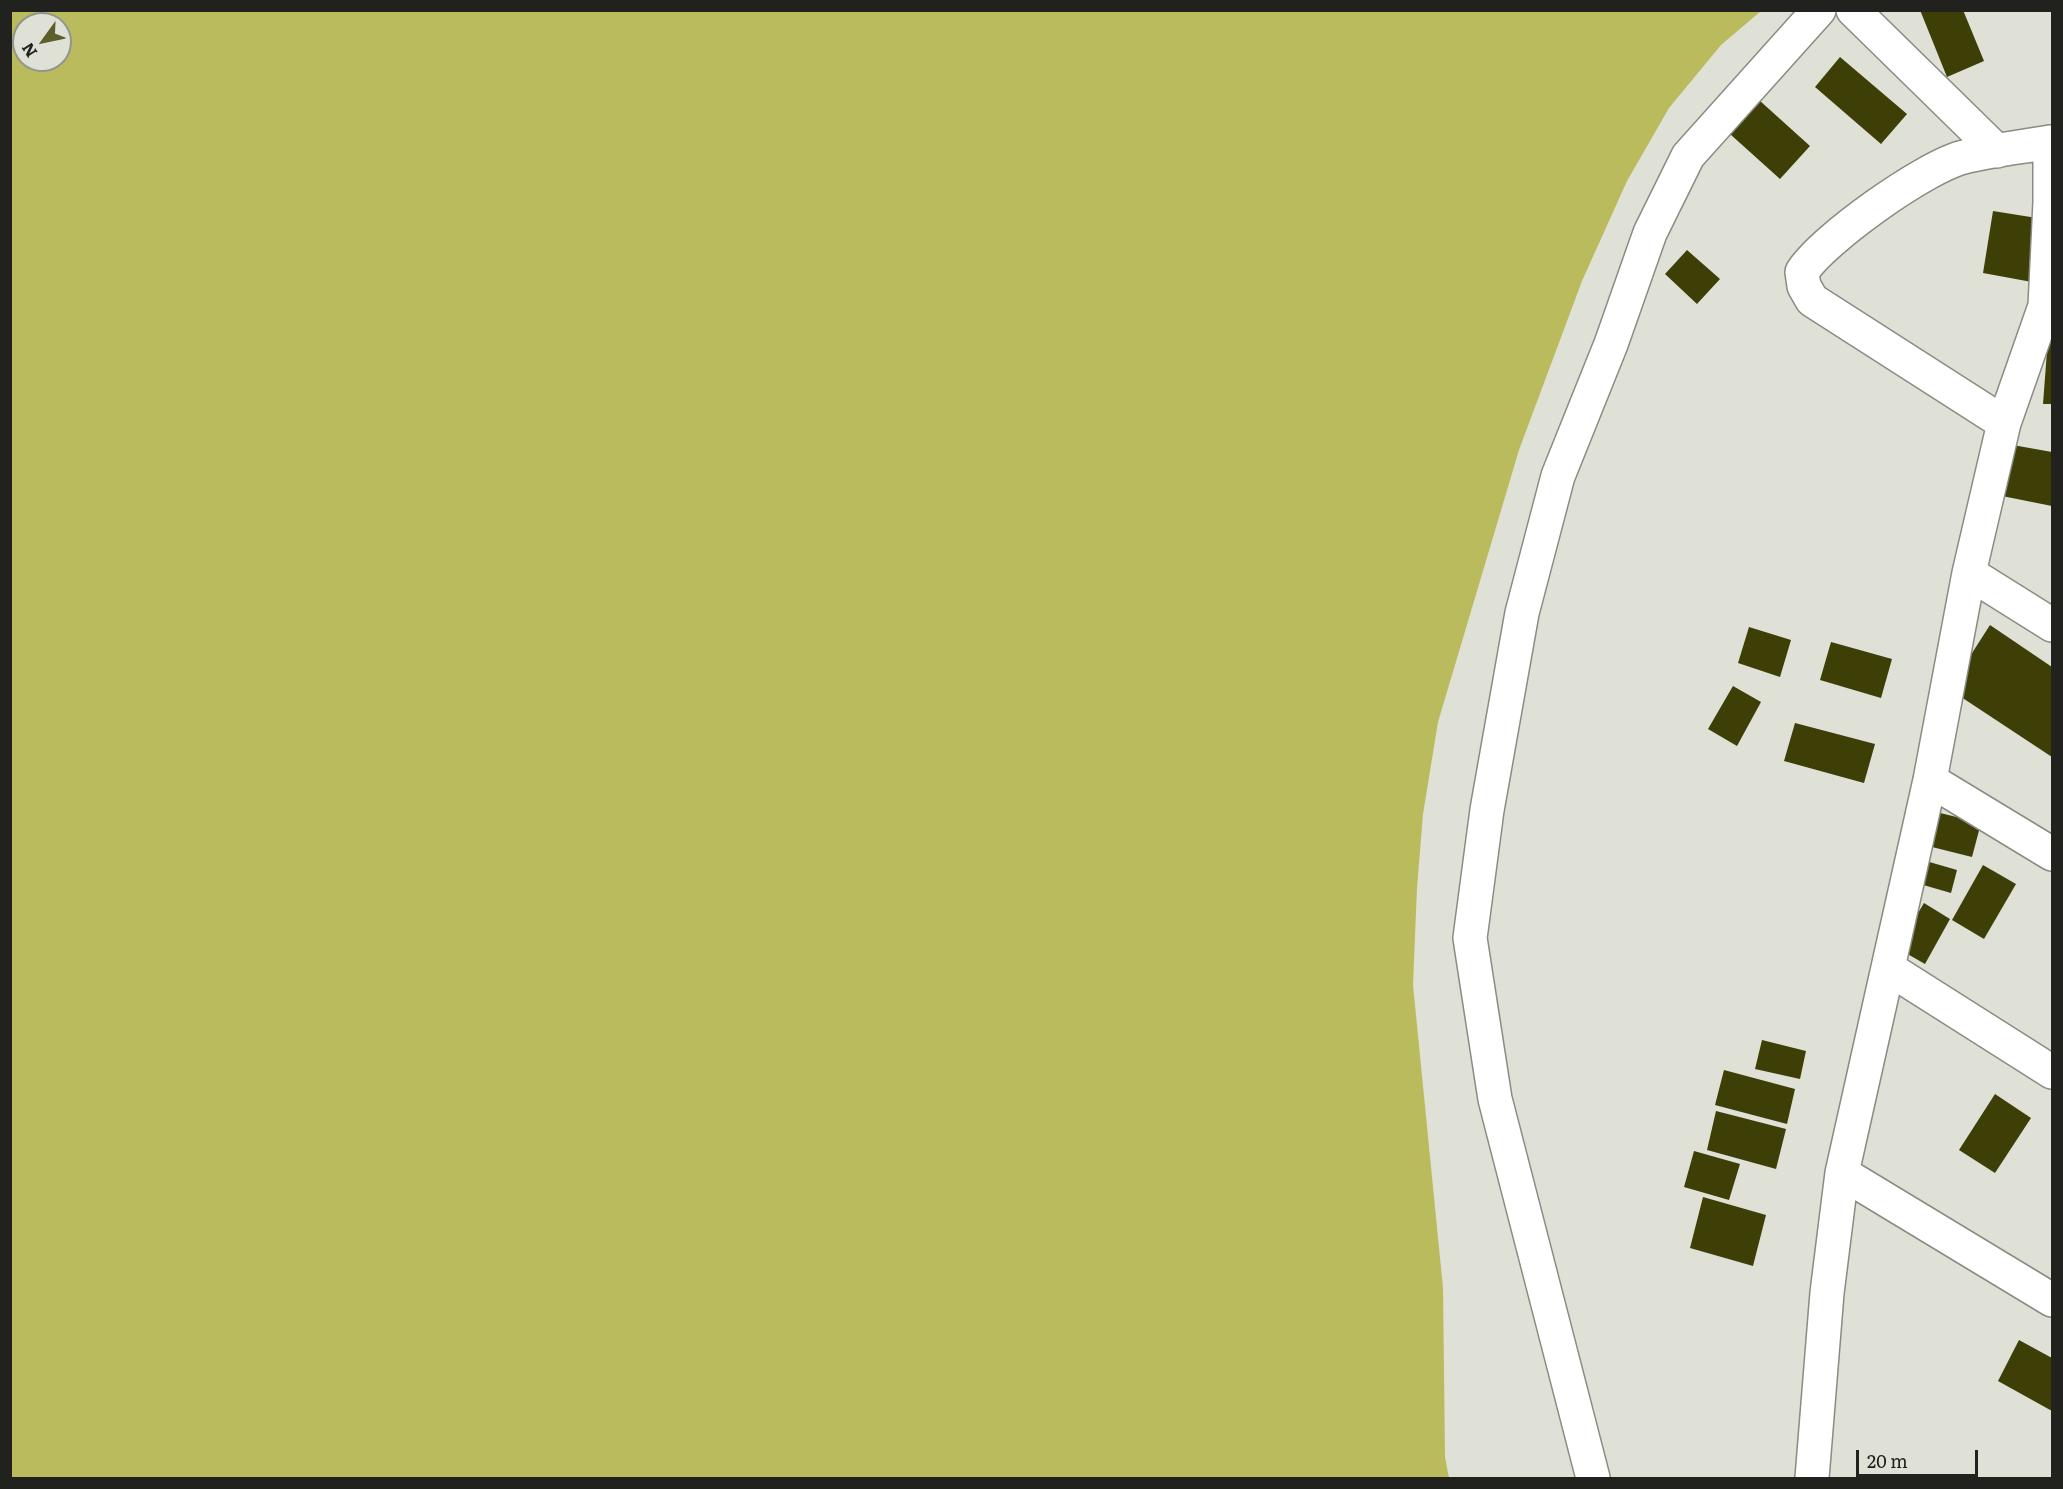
<!DOCTYPE html>
<style>
body{margin:0}
#map{position:relative;width:2063px;height:1489px;overflow:hidden;background:#dfe0d6;font-family:Literata,serif}
canvas{display:block}
.frame{position:absolute;inset:0;border:12px solid #21211e;pointer-events:none}
.north{position:absolute;left:12px;top:12px;width:60px;height:60px;box-sizing:border-box;background:#dfe0d6;border:2px solid #93948c;border-radius:50%;rotate:237deg;font-size:16px;font-weight:700;line-height:24px;text-align:center;color:#21211e}
.north::after{content:'';display:block;margin:auto;width:21px;height:27px;background:#5d5e2b;clip-path:polygon(50% 0,100% 100%,50% 72%,0 100%)}
.scale{position:absolute;left:1856px;top:1450px;width:122px;height:27px;box-sizing:border-box;border:3px solid #21211e;border-top:0;padding-left:8px;font-size:18px;line-height:21px;white-space:nowrap;color:#21211e;-webkit-text-stroke:4px #dfe0d6;paint-order:stroke}
</style>
<div id="map">
<canvas width="2063" height="1489"></canvas>
<div class="frame"></div>
<div class="north">N</div>
<div class="scale">20 m</div>
</div>
<script>
const g = document.querySelector('canvas').getContext('2d');
g.lineJoin = 'round';
function fillPath(path, color) {
  g.fillStyle = color;
  g.fill(path, 'evenodd');
}
function stroke(path, color, width, dash) {
  g.strokeStyle = color;
  g.lineWidth = width;
  g.lineCap = dash ? 'butt' : 'round';
  g.setLineDash(dash || []);
  g.stroke(path);
}
fillPath(new Path2D(`
 M10,11H1761L1721,45L1669,108L1627,181L1582,281L1519,450L1438,722L1423,814L1417,888L1413,985L1443,1288L1445,1457L1449,1478H11ZM24,24H60V60H24Z`), '#babb5c');
fillPath(new Path2D(`
 M1920,10H1963L1984,61L1947,77Z
 M1840,57L1907,114L1881,144L1815,87Z
 M1759,100L1810,146L1780,179L1730,134Z
 M1993,211L2043,219L2032,282L1983,273Z
 M1687,250L1720,279L1697,304L1665,274Z
 M2048,338H2052V404H2043Z
 M2007,444L2052,452V506L1997,495Z
 M1990,625L2052,667V757L1949,689Z
 M1749,627L1791,640L1780,677L1738,663Z
 M1831,642L1892,659L1881,698L1820,680Z
 M1733,686L1761,702L1737,746L1708,729Z
 M1795,723L1875,744L1864,783L1784,761Z
 M1932,811L1981,823L1972,857L1924,845Z
 M1919,859L1957,870L1951,893L1913,882Z
 M1983,865L2016,884L1984,939L1952,920Z
 M1924,903L1950,919L1925,964L1897,948Z
 M1762,1040L1806,1051L1800,1079L1755,1069Z
 M1724,1070L1795,1089L1787,1124L1715,1105Z
 M1995,1094L2031,1118L1995,1173L1959,1150Z
 M1716,1111L1786,1129L1776,1169L1707,1150Z
 M1694,1151L1740,1164L1729,1200L1684,1187Z
 M1703,1197L1766,1215L1753,1266L1690,1248Z
 M2019,1340L2052,1358V1411L1998,1381Z`), '#3e3e07');
const street = new Path2D(`
 M1853,10L1997,151
 M1969,573L2052,625
 M1930,780L2052,854
 M1888,968L2052,1072
 M1842,1173L2052,1300
 M1812,1478L1827,1293L1842,1173L1930,780L1969,573L2004,423L2045,306L2050,202V142C2022,147 1992,150 1964,157C1926,166 1823,239 1802,272L1804,286L1812,300L2004,423`);
const secondary = new Path2D(`
 M1593,1478L1495,1099L1470,938L1487,810L1522,613L1558,476L1611,344L1650,233L1688,156L1819,10`);
stroke(street, '#8a8b82', 36);
stroke(secondary, '#8a8b82', 36);
stroke(street, '#fff', 33);
stroke(secondary, '#fff', 33);
</script>
